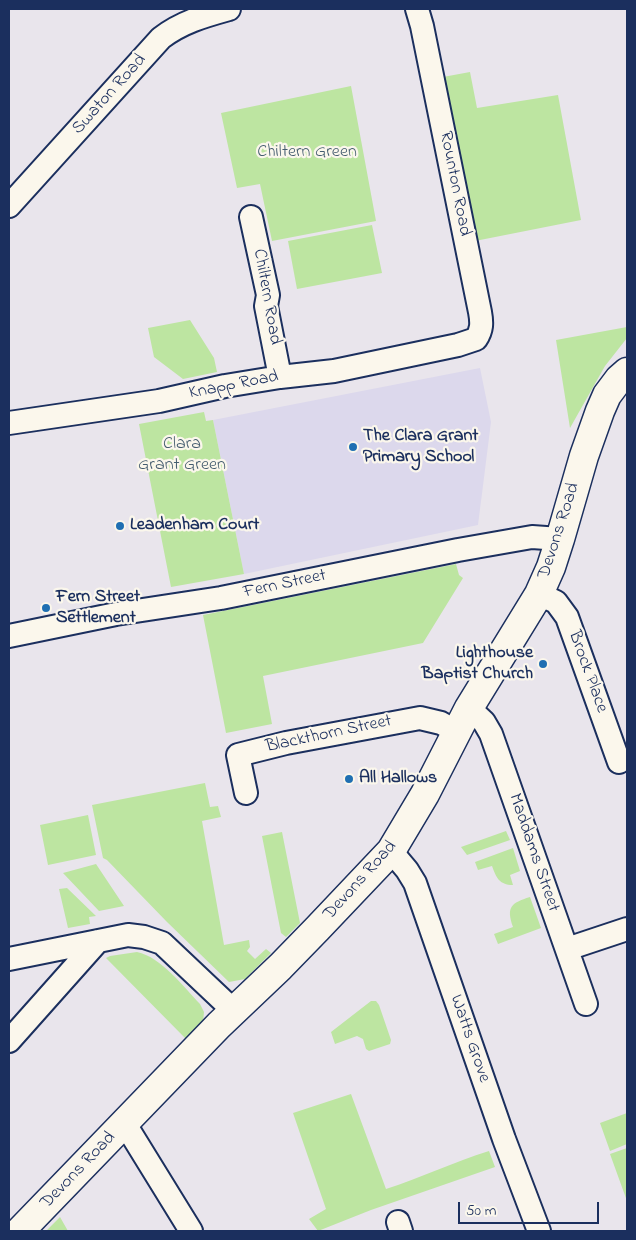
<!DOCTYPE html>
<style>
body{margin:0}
#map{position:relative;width:636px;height:1240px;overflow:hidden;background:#e9e5ec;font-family:"Indie Flower",sans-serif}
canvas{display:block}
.frame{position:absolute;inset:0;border:10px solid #1b2f5e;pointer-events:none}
.scale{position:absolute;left:458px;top:1202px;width:141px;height:22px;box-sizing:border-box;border:2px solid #1b2f5e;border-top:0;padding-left:6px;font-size:15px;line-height:18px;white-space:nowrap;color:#1b2f5e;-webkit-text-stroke:4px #fbf7ec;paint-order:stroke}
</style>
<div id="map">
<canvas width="636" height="1240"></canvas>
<div class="frame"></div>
<div class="scale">50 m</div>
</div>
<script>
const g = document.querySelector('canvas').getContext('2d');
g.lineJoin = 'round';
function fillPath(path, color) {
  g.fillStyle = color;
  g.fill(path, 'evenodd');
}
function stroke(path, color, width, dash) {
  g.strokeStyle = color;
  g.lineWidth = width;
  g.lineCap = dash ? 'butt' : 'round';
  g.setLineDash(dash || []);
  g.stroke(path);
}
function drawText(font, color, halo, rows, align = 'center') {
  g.font = font + ' "Indie Flower",sans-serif';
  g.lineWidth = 4.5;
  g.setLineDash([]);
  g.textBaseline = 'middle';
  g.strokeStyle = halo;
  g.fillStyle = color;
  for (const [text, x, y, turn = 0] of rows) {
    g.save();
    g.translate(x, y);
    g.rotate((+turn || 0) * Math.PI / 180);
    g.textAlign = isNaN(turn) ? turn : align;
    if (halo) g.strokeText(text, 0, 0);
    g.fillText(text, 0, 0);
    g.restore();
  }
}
fillPath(new Path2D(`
 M480,368L491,422L478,525L244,574L213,420Z`), '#dcd8ec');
fillPath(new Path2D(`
 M470,72L477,108L558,95L581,220L475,241L443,77Z
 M351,86L376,221L272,241L260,184L237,188L221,113Z
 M372,225L382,273L297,289L288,241Z
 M190,320L214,358L217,372L183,379L154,357L148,328Z
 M627,327V338L605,366L570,428L556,340Z
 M204,412L206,421L213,420L244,574L171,587L139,424Z
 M456,564L459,575L463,578L423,643L263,676L272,724L226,733L203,615Z
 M205,783L210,807L218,806L221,817L202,821L224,945L249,940L250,947L247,951L255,959L266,949L271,953L245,979L229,982L167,922L107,860L103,858L92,805Z
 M88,815L96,855L48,865L40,825Z
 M506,831L510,840L467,855L461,847Z
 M282,832L300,923L286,937L281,933L262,836Z
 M513,848L520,871L510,875L513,885C499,885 496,877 492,866L478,870L475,862Z
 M96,864L124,906L99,911L63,873Z
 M67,888L96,916L89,917L90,924L68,928L59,889Z
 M530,897L541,928L498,944L494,934L513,927C506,907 511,903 530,897Z
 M137,952C161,957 183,986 200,1004L204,1012L203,1022L186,1039L106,958L110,956Z
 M371,1001H376L379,1005L391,1040L390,1044L369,1051L366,1049L363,1039L357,1036L335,1044L331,1032Z
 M351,1094L386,1189C420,1178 454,1162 489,1151L495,1167L371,1210L318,1231L309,1219L326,1209L293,1113Z
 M627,1113V1144L610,1151L600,1123Z
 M627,1148V1201L610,1154Z
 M60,1217L68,1231H46Z`), '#bde5a1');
const street = new Path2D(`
 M9,206L161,38C182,22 204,16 229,9
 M251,217L268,295L266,306L280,377
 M9,423L159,401L225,386L280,377L334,371L458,345L476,339C482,330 482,323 480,312L422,26L417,9
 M539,594L556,602L567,617L619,762
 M9,636L116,614L221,598L458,550L532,537L560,539
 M469,708L484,722L491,734L586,1004
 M246,793L238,755L286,743L420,718L441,723L457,732
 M391,851L407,870L415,883L504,1139L539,1231
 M567,949L627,929
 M9,959L128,935L144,937L162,943L234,1011
 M9,1041L98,941
 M125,1124L191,1231
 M398,1222L401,1231`);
const secondary = new Path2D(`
 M20,1231L219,1025L280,967L317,929L391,851L425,794L469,708L539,594L551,567L560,539L584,456L600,411L607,395L619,379L627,372`);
stroke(street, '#1b2f5e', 26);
stroke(secondary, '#1b2f5e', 31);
stroke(street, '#fbf7ec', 22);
stroke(secondary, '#fbf7ec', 28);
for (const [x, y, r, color] of [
 [353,447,5,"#1f6fb2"],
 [120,526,5,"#1f6fb2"],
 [46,608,5,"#1f6fb2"],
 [543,664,5,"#1f6fb2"],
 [349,779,5,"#1f6fb2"]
]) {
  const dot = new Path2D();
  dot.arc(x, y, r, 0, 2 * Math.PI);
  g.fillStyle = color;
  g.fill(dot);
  stroke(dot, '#fbf7ec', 2);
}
drawText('18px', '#1b2f5e', '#fbf7ec', [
 ["Swaton Road",110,95,-48],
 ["Rounton Road",454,184,79],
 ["Chiltern Road",266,297,80],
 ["Knapp Road",234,386,-11],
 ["Devons Road",560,531,-72],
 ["Fern Street",285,585,-12],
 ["Brock Place",587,672,70],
 ["Blackthorn Street",329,735,-12],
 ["Maddams Street",533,853,71],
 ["Devons Road",361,881,-48],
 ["Watts Grove",469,1039,71],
 ["Devons Road",79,1171,-46]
]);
drawText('18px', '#445c6f', '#fbf7ec', [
 ["Chiltern Green",307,153],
 ["Clara",182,445],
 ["Grant Green",182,466]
]);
drawText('bold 18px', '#1b2f5e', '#fbf7ec', [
 ["The Clara Grant",363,437],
 ["Primary School",363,458],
 ["Leadenham Court",130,526],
 ["Fern Street",56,598],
 ["Settlement",56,619],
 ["Lighthouse",533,654,"right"],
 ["Baptist Church",533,675,"right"],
 ["All Hallows",359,779]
], 'left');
</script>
